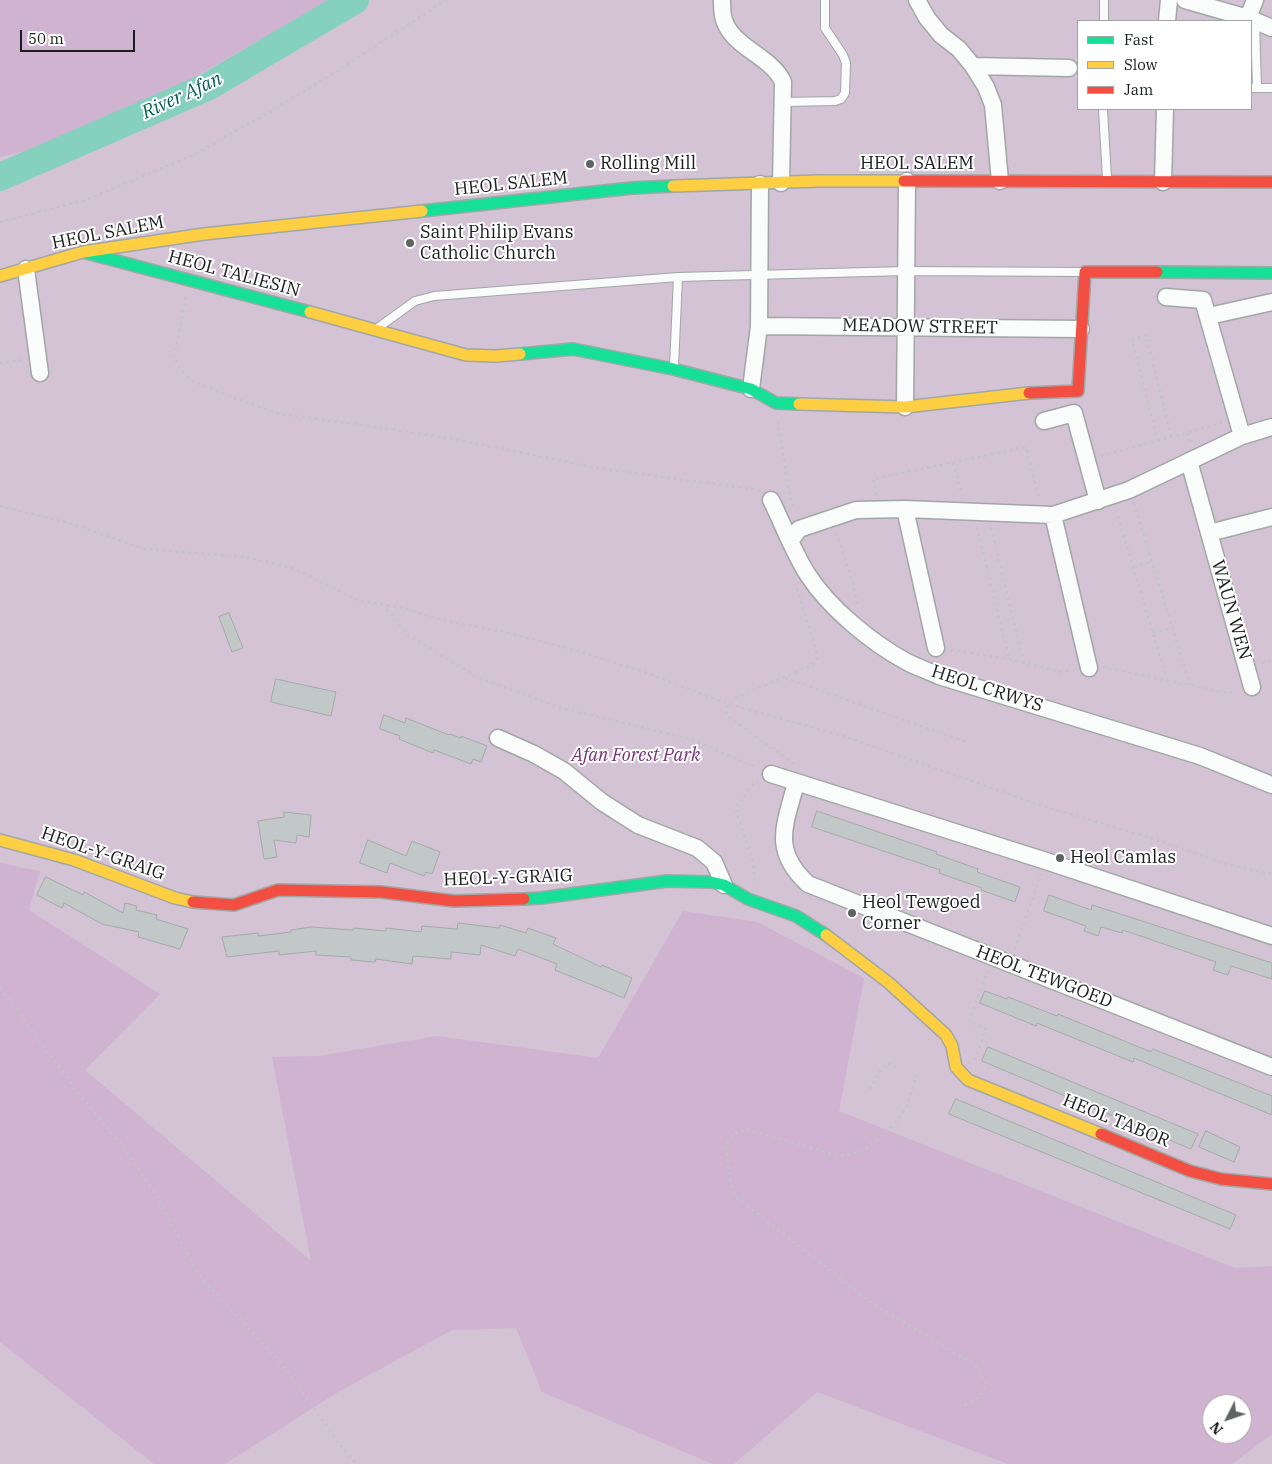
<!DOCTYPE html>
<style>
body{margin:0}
#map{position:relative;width:1272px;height:1464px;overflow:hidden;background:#dee6e4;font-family:"IBM Plex Serif",serif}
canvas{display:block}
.legend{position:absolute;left:1077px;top:20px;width:175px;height:90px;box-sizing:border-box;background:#fff;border:1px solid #a3a5a4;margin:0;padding:6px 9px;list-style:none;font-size:15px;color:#191e1c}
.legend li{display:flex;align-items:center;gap:10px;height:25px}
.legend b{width:25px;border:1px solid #a3a5a4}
.north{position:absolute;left:1202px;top:1394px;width:50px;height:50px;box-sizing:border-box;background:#fff;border:1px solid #a3a5a4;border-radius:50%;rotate:229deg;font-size:14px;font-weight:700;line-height:20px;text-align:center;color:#191e1c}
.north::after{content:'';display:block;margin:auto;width:18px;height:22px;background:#5e6462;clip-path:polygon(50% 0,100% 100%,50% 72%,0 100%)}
.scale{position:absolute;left:20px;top:30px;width:115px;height:22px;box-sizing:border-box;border:2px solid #191e1c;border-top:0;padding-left:6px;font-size:15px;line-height:18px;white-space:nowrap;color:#191e1c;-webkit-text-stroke:4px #fff;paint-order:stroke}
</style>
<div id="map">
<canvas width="1272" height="1464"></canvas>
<ul class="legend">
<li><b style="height:6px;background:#16e098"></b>Fast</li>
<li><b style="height:6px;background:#ffcf43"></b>Slow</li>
<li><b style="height:6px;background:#f24e42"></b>Jam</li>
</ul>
<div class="north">N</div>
<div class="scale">50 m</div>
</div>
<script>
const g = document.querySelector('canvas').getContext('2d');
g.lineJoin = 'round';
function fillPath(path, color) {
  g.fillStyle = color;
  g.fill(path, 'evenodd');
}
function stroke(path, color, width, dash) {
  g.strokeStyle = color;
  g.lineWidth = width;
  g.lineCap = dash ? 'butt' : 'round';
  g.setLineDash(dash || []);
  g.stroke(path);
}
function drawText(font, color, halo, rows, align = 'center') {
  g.font = font + ' "IBM Plex Serif",serif';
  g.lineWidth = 4;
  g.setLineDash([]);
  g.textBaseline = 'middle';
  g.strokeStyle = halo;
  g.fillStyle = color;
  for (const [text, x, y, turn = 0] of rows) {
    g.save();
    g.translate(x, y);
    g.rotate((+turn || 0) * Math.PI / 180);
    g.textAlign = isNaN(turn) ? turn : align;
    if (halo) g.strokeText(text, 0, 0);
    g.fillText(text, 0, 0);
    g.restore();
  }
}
fillPath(new Path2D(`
 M0,0H1272V1464H0ZM1078,21H1251V109H1078ZM1212,1404H1242V1434H1212Z`), '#d4c2d5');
fillPath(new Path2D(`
 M0,0H330L163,95L38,148L0,157Z
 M0,863L40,871L29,910L160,994L85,1070L311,1261L272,1057L318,1056L437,1036L598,1058L683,911L757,922L864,978L839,1111L1235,1268L1272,1266V1434L1232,1464H1008L817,1392L734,1464H713L542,1392L516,1328L452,1330L338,1392L225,1464H154L0,1342ZM1212,1404H1242V1434H1212Z`), '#d0b3d1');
stroke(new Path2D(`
 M0,177L209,86L355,0`), '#86d1be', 28);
const building = new Path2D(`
 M229,613L243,648L232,652L219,617Z
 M276,679L336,692L331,716L271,702Z
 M384,715L405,723L406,718L449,735L450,734L461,738V736L487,746L481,762L473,759L471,764L434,750L433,753L399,739L400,736L380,729Z
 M817,811L937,852L936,854L978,869L977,872L1020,887L1015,902L981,890L982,888L939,873L940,870L812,827Z
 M284,812L311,815L309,837L297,835L296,843L274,840L277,857L264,859L258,821L284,817Z
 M368,840L406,856L412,841L440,852L432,874L426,872L424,876L390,863L387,873L360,863Z
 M46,877L83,895L84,892L123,913L125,903L137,906L136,910L157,915L156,919L188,929L180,949L138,937L139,932L102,924L64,903L62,908L37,895Z
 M1049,895L1091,910L1092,905L1136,919L1272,963V979L1231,966L1228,975L1213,970L1216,962L1123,930L1122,933L1101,927L1098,936L1084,931L1086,926L1044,911Z
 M458,923L499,928L500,925L526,933L528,928L556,938L553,944L601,967L602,965L632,978L624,998L555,970L557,964L518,949L515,956L481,945L480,955L451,952V959L413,956L412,964L376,959L375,962L351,960V957L316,955V951L279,955V951L227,957L222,937L258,933L259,936L291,932V930L311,927L353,930L354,928L386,931V928L421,932L422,926L457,929Z
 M985,991L1007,999L1008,997L1057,1016L1058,1014L1151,1052L1153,1049L1272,1096V1115L1134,1058L1133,1062L1037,1023L1036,1026L980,1003Z
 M988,1047L1198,1134L1191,1149L982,1061Z
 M956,1099L1236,1215L1230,1229L949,1114Z
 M1206,1131L1240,1147L1234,1162L1199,1147Z`);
fillPath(building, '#c2c8c7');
stroke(building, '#a5aba9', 1);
const lane = new Path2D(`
 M1104,21V0
 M1255,21L1257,88
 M1251,88H1272
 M784,102L835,101L841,99L845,93L846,63L843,55L825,28V0
 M1103,109L1107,179
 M379,327L415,301L434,296L678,277
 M674,367L678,277L906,271L1084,272`);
const street = new Path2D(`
 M722,0C722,5 722,11 723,16C729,47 771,55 783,82L781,183
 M917,0L927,18L941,35L959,49L973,66L986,87L993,105L1000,181
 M1185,0L1248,18L1272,28
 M1248,18L1255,0
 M1167,21L1169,0
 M973,66L1069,68
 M1163,182L1165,109
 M26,269L40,373
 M1166,297L1203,300L1242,436
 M1209,316L1272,302
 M759,326L1081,329
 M751,389L759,326L760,184
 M905,407L907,181
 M1044,421L1074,413L1098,501
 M1189,461L1252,687
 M771,500C783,524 793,552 808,575C830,609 872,643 907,662C917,667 928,671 939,676L1200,756L1272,785
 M905,509L936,648
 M1053,515L1089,668
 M1209,533L1272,517
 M791,540L799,529L856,510L905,509L1053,515L1129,490L1242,436L1272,427
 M498,738L534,754L564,771L602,802L638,825L697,848L714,862L724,885
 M771,774L1046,861L1272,936
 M796,783C785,825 771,850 808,884L1272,1067`);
const fast = new Path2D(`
 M422,211L632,188L673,186
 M83,252L310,312
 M1157,272L1272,273
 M520,354L573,349L673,369L751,389L776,403L799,404
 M524,899L541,898L667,881L711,882L724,885L748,899L796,916L826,935`);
const slow = new Path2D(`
 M673,186L819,181H904
 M0,276L83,252L204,234L422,211
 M310,312L466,355L496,356L520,354
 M799,404L905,407L1029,393
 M0,840L74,860L175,898L193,902
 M826,935L889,983L946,1035L952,1046L956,1067L968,1080L1101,1134`);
const jam = new Path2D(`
 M904,181L1272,182
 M1029,393L1078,391L1085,272H1157
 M193,902L234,905L278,890L381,892L454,901L524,899
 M1101,1134L1190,1171L1221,1179L1272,1184`);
stroke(lane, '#a0a7a5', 10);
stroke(street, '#a0a7a5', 19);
stroke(fast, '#a0a7a5', 14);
stroke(slow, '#a0a7a5', 14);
stroke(jam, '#a0a7a5', 14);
stroke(new Path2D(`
 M0,222L86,200L193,155L268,113L334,73L446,0
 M186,297L174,357L180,369L192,381L232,397L279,414L348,423L449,438L598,468L760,490
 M0,363L24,360
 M778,421L789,493L794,508
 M1188,433L1191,445
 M1158,441L1132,340L1146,335L1171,437
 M1101,456L1222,423
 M953,463L962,495
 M876,495L873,479L1026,447L1039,498
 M1134,503L1190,685
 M0,506L69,523L145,549L245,557L293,568L359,601L399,607L443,620L509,633L585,653L644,672L728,704L844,736L1037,804L1151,838L1226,864L1272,874
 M1116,510L1167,680
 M977,527L1009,659
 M991,528L1024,663
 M836,533L851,576L858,607
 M1134,567L1153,561
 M387,609L408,635L477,677L561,708L691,739L756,767
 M1153,632L1173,628
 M951,650L1009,659L1062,672L1075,670
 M1262,663L1272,660
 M1103,667L1227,693L1237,691
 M785,678L966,742
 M794,764L726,715L728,704L735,698L812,665L817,659L816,650L797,588
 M755,881L753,863L735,807C743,800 748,787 758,781
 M1015,949L1041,874
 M0,988L80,1095L125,1149L156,1195L199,1275L282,1364L346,1453L357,1464
 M975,1060L986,1029L969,1022L988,970
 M917,1074L907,1106L894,1125L863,1151L839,1156L746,1129L733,1134L726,1145L731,1183L737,1198L873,1304L977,1366L987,1386L980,1396L964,1406
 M870,1089L882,1068L888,1063L896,1067`), '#c2c5c4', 2.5, [2.5, 4]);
stroke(lane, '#fafbfb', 8);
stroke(street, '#fafbfb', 16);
stroke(fast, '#16e098', 11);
stroke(slow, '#ffcf43', 11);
stroke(jam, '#f24e42', 11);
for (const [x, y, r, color] of [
 [590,164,5,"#5e6462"],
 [410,243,5,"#5e6462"],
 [1060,858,5,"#5e6462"],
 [852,913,5,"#5e6462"]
]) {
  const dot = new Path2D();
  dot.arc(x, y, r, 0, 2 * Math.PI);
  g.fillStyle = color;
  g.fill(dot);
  stroke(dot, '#fff', 2);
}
drawText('18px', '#191e1c', '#fff', [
 ["Rolling Mill",600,164],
 ["Saint Philip Evans",420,233],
 ["Catholic Church",420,254],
 ["Heol Camlas",1070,858],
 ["Heol Tewgoed",862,903],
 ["Corner",862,924]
], 'left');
drawText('18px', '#191e1c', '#fff', [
 ["HEOL SALEM",917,164],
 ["HEOL SALEM",511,184,-6],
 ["HEOL SALEM",108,233,-11],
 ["HEOL TALIESIN",234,274,15],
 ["MEADOW STREET",920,327,1],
 ["WAUN WEN",1231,610,74],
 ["HEOL CRWYS",987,689,18],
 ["HEOL-Y-GRAIG",103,854,19],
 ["HEOL-Y-GRAIG",508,878,-2],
 ["HEOL TEWGOED",1044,977,21],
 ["HEOL TABOR",1116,1121,22]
]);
drawText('italic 18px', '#752f75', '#fff', [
 ["Afan Forest Park",636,756]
]);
drawText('italic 19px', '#045f4d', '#fff', [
 ["River Afan",182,96,-25]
]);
</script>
